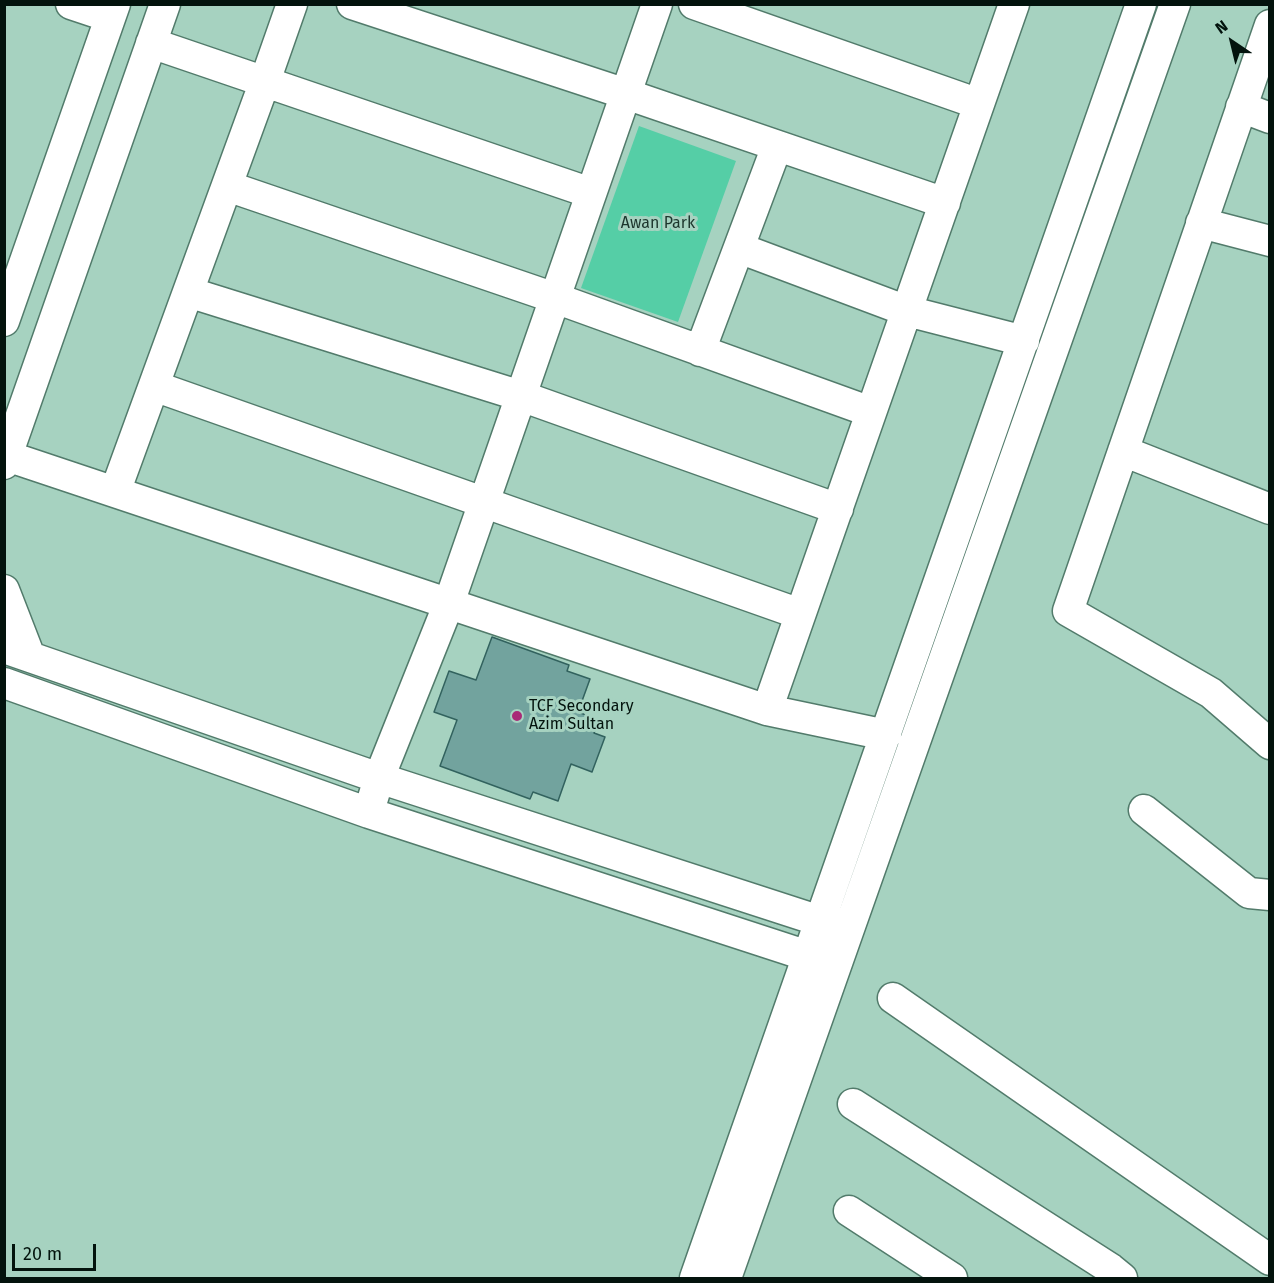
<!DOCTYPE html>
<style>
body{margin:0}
#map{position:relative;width:1274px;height:1283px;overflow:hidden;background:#a6d2c0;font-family:"Fira Sans",sans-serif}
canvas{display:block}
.frame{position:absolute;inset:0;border:6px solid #03130d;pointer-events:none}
.north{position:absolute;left:1202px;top:12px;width:60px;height:60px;-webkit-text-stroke:4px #a6d2c0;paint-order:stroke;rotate:325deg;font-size:16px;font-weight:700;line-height:24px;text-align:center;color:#03130d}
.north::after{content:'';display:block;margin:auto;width:21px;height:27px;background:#03130d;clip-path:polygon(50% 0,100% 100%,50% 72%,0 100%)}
.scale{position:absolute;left:12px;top:1244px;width:84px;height:27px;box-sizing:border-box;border:3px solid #03130d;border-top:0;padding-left:8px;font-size:18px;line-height:21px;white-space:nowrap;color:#03130d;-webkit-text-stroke:4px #a6d2c0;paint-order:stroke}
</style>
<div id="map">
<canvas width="1274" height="1283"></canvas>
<div class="frame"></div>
<div class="north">N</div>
<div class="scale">20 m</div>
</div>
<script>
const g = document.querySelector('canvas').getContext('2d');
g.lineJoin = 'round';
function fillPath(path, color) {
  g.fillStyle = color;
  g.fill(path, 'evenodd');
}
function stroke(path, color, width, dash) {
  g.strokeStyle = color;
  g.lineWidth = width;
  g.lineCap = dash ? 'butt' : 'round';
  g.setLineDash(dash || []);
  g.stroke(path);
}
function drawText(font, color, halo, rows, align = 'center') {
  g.font = font + ' "Fira Sans",sans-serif';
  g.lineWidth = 6;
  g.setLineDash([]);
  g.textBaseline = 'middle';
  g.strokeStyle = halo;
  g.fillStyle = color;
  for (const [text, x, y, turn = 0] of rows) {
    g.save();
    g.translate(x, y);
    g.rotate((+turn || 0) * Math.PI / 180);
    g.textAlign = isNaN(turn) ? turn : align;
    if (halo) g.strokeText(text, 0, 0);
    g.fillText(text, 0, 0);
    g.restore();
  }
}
fillPath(new Path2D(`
 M639,126L736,161L678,322L581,288Z`), '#55cea6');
const building = new Path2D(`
 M492,637L569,665L567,671L590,679L578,712L599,720L594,733L605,737L592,772L571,764L558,801L533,792L530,799L440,766L457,720L434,712L449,671L476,680Z`);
fillPath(building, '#72a39e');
stroke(building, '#32625e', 1.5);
const minor = new Path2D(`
 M71,4L110,17
 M352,4L626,94L945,203
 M694,4L979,104
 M1270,25L1068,611L1211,693L1270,744
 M151,43L591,193
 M1241,107L1270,118
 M227,186L555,298L871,412
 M1201,223L1270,241
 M739,248L907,311L1024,341
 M188,292L521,396L838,509
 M4,321L115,4
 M700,351L777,146
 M154,386L800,614
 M1123,451L1270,509
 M7,456L767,710L886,735
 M4,464L165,4
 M115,492L265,81L292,4
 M4,590L30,657
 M4,648L379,778L820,921L839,923
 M4,683L369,813L808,956L827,957
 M767,710L1014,4
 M373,798L379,778L449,603L657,4
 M1144,810L1249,893L1270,895
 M893,998L1270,1260
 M853,1104L1111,1269L1122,1278
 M849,1211L952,1278
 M695,1278L1141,4
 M726,1278L1175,4`);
stroke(minor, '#527b6b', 33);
stroke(minor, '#fff', 30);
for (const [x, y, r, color] of [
 [517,716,6,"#a92977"]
]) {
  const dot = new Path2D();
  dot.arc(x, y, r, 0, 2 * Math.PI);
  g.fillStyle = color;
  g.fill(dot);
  stroke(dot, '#a6d2c0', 2);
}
drawText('16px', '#1d362d', '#a6d2c0', [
 ["Awan Park",658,224]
]);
drawText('16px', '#03130d', '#a6d2c0', [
 ["TCF Secondary",529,707],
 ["Azim Sultan",529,725]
], 'left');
</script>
